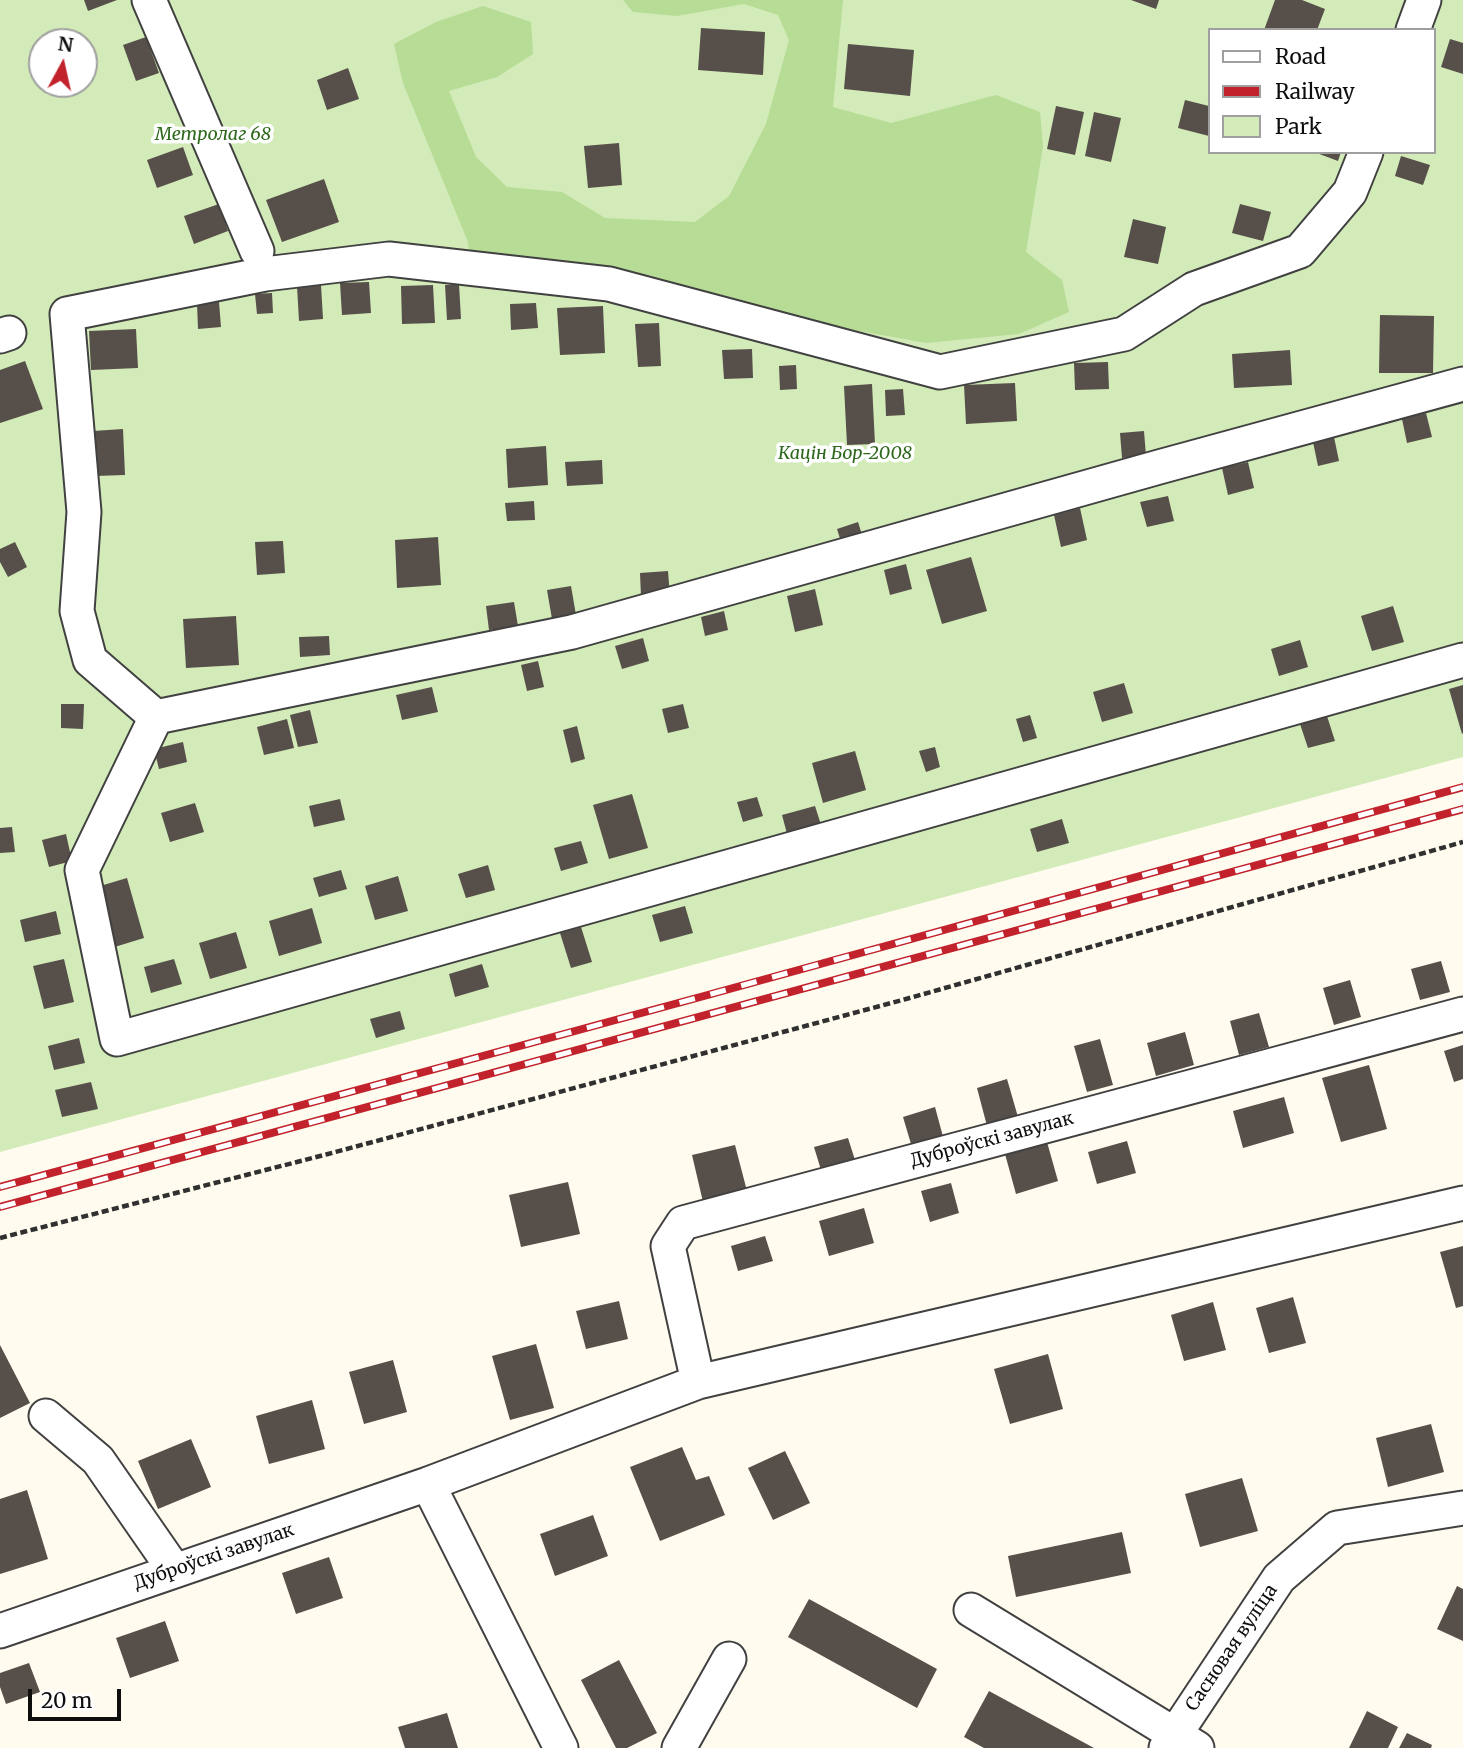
<!DOCTYPE html>
<meta charset="utf-8">
<style>
body{margin:0}
#map{position:relative;width:1463px;height:1748px;overflow:hidden;background:#fffcef;font-family:Merriweather,serif}
canvas{display:block}
.legend{position:absolute;left:1208px;top:28px;width:228px;height:126px;box-sizing:border-box;background:#fff;border:2px solid #9f9f9f;margin:0;padding:9px 12px;list-style:none;font-size:21px;color:#0e0e0e}
.legend li{display:flex;align-items:center;gap:14px;height:35px}
.legend b{width:35px;border:2px solid #9f9f9f}
.north{position:absolute;left:28px;top:28px;width:70px;height:70px;box-sizing:border-box;background:#fff;border:2px solid #9f9f9f;border-radius:50%;rotate:8deg;font-size:19px;font-weight:700;line-height:28px;text-align:center;color:#0e0e0e}
.north::after{content:'';display:block;margin:auto;width:24px;height:32px;background:#c2222c;clip-path:polygon(50% 0,100% 100%,50% 72%,0 100%)}
.scale{position:absolute;left:28px;top:1689px;width:93px;height:32px;box-sizing:border-box;border:4px solid #0e0e0e;border-top:0;padding-left:9px;font-size:21px;line-height:24px;white-space:nowrap;color:#0e0e0e;-webkit-text-stroke:5px #fff;paint-order:stroke}
</style>
<div id="map">
<canvas width="1463" height="1748"></canvas>
<ul class="legend">
<li><b style="height:9px;background:#fff"></b>Road</li>
<li><b style="height:9px;background:#c2222c"></b>Railway</li>
<li><b style="height:19px;background:#d3ebb8"></b>Park</li>
</ul>
<div class="north">N</div>
<div class="scale">20 m</div>
</div>
<script>
const g = document.querySelector('canvas').getContext('2d');
g.lineJoin = 'round';
function fillPath(path, color) {
  g.fillStyle = color;
  g.fill(path, 'evenodd');
}
function stroke(path, color, width, dash) {
  g.strokeStyle = color;
  g.lineWidth = width;
  g.lineCap = dash ? 'butt' : 'round';
  g.setLineDash(dash || []);
  g.stroke(path);
}
function drawText(font, color, halo, rows, align = 'center') {
  g.font = font + ' Merriweather,serif';
  g.lineWidth = 7;
  g.setLineDash([]);
  g.textBaseline = 'middle';
  g.strokeStyle = halo;
  g.fillStyle = color;
  for (const [text, x, y, turn = 0] of rows) {
    g.save();
    g.translate(x, y);
    g.rotate((+turn || 0) * Math.PI / 180);
    g.textAlign = isNaN(turn) ? turn : align;
    if (halo) g.strokeText(text, 0, 0);
    g.fillText(text, 0, 0);
    g.restore();
  }
}
fillPath(new Path2D(`
 M0,0H1463V757L0,1152ZM1209,30H1433V152H1209ZM42,42H84V84H42Z`), '#d3ebb8');
fillPath(new Path2D(`
 M623,0H843L833,107L891,123L996,95L1040,112L1043,146L1026,252L1062,280L1069,312L1019,334L926,343L470,261L468,242L403,83L394,44L436,22L483,6L531,22L533,54L497,77L449,91L476,157L507,187L562,192L605,218L695,222L729,196L766,124L789,40L778,15L744,4L677,16L633,12Z`), '#b6dc96');
fillPath(new Path2D(`
 M84,0H117L88,11Z
 M1131,0H1159L1156,9Z
 M1275,0H1302L1325,9L1317,30H1264Z
 M701,28L765,32L763,75L698,70Z
 M146,37L159,73L136,81L123,45Z
 M1450,39L1463,43V74L1441,67Z
 M848,44L914,50L910,96L844,89Z
 M348,68L359,99L327,110L317,80Z
 M1185,100L1209,106V136L1178,128Z
 M1056,106L1084,112L1075,155L1047,149Z
 M1094,112L1121,118L1111,162L1085,156Z
 M619,143L622,185L588,188L584,146Z
 M183,147L193,175L157,188L147,160Z
 M1314,152H1341L1338,161Z
 M1401,156L1430,165L1423,185L1395,176Z
 M324,179L339,222L282,242L266,200Z
 M219,204L228,231L194,244L184,216Z
 M1240,204L1271,212L1263,241L1232,233Z
 M1133,219L1166,227L1158,264L1124,257Z
 M369,282L371,313L342,315L340,283Z
 M459,284L461,319L447,320L445,285Z
 M321,285L323,319L299,321L297,286Z
 M433,285L435,323L402,324L401,286Z
 M272,293L273,313L257,314L255,294Z
 M219,302L221,327L198,329L197,303Z
 M536,303L538,328L511,330L510,304Z
 M603,306L605,353L560,355L557,308Z
 M1380,315L1434,316L1433,373H1379Z
 M659,323L661,366L638,367L635,324Z
 M136,329L138,368L91,370L89,331Z
 M752,349L753,378L724,379L722,350Z
 M1290,350L1292,385L1234,388L1232,354Z
 M25,361L43,409L0,423V370Z
 M1108,362L1109,389L1075,390L1074,363Z
 M796,365L797,389L780,390L779,366Z
 M1015,383L1017,421L966,424L964,385Z
 M872,384L875,444L847,445L844,386Z
 M903,389L905,415L886,416L885,390Z
 M1426,413L1432,437L1407,443L1402,419Z
 M123,429L125,475L95,476L93,431Z
 M1144,431L1146,456L1122,458L1120,433Z
 M1334,437L1339,461L1318,466L1313,442Z
 M546,446L548,485L508,488L506,449Z
 M602,460L603,484L567,486L565,462Z
 M1248,462L1254,488L1228,495L1222,468Z
 M1168,496L1174,521L1147,527L1140,502Z
 M534,501L535,520L507,521L505,503Z
 M1080,508L1087,540L1061,547L1054,515Z
 M858,522L864,541L843,548L837,529Z
 M438,537L441,585L397,588L395,540Z
 M283,541L285,573L257,575L255,542Z
 M15,542L27,567L8,577L0,562V549Z
 M971,557L987,611L942,624L926,570Z
 M906,564L912,589L890,595L884,570Z
 M668,571L670,596L641,597L640,573Z
 M571,586L576,615L552,619L547,590Z
 M815,589L823,625L795,632L787,596Z
 M514,602L518,626L489,630L486,606Z
 M1393,606L1404,642L1372,651L1361,616Z
 M724,611L728,630L705,636L701,617Z
 M236,616L239,665L186,668L183,619Z
 M329,636L330,655L300,657L299,637Z
 M643,638L649,661L622,669L615,646Z
 M1300,640L1308,667L1279,676L1271,649Z
 M538,661L544,687L527,691L521,665Z
 M1124,683L1133,713L1102,722L1093,692Z
 M1463,685V733L1462,734L1449,689Z
 M432,687L438,712L402,720L396,695Z
 M61,704H84L83,729L61,728Z
 M683,704L689,728L668,733L662,709Z
 M310,710L318,743L298,747L290,715Z
 M1030,715L1037,738L1023,742L1016,719Z
 M1327,716L1335,741L1308,748L1300,724Z
 M287,719L294,748L264,755L257,727Z
 M577,726L585,759L571,763L563,730Z
 M183,742L187,762L159,769L154,749Z
 M935,747L940,767L926,772L919,751Z
 M855,751L866,790L823,803L812,763Z
 M632,794L648,848L609,859L593,805Z
 M757,797L763,816L743,822L737,802Z
 M340,799L345,820L314,827L309,806Z
 M195,803L204,832L170,842L161,813Z
 M815,806L823,831L789,841L782,815Z
 M1062,819L1069,843L1037,852L1030,829Z
 M12,827L15,852L0,853V828Z
 M66,834L72,861L49,867L42,840Z
 M581,841L588,863L561,871L554,848Z
 M488,865L495,890L466,898L458,874Z
 M341,870L347,889L319,897L313,878Z
 M398,876L408,911L375,920L365,886Z
 M127,878L144,938L108,949L90,889Z
 M685,906L693,933L660,942L652,915Z
 M312,908L322,943L279,956L269,921Z
 M56,911L61,934L25,942L20,920Z
 M581,927L592,962L571,968L560,933Z
 M236,932L247,968L210,979L199,943Z
 M64,959L74,1002L44,1009L33,966Z
 M174,959L182,984L151,993L144,967Z
 M1441,961L1450,992L1420,1000L1411,969Z
 M482,964L489,987L455,997L449,974Z
 M1350,980L1361,1017L1334,1025L1323,988Z
 M400,1011L405,1029L376,1038L370,1019Z
 M1259,1013L1269,1047L1239,1055L1230,1021Z
 M1185,1032L1194,1065L1156,1076L1147,1043Z
 M79,1038L85,1063L54,1070L48,1046Z
 M1100,1039L1113,1085L1087,1092L1074,1046Z
 M1463,1045V1079L1454,1082L1444,1051Z
 M1369,1065L1387,1129L1341,1142L1322,1078Z
 M1007,1079L1018,1117L987,1126L977,1088Z
 M91,1082L98,1109L62,1117L55,1090Z
 M1284,1097L1294,1133L1243,1148L1233,1111Z
 M935,1107L945,1144L914,1154L903,1117Z
 M848,1138L855,1160L821,1170L814,1147Z
 M1127,1141L1136,1173L1097,1184L1088,1152Z
 M1047,1142L1058,1181L1016,1194L1005,1154Z
 M735,1145L747,1191L703,1202L692,1155Z
 M568,1182L580,1234L521,1247L509,1195Z
 M951,1183L959,1213L930,1222L921,1191Z
 M864,1208L874,1243L829,1256L819,1221Z
 M765,1236L773,1261L738,1271L731,1246Z
 M1463,1246V1306L1456,1308L1440,1252Z
 M1293,1297L1306,1343L1269,1353L1256,1308Z
 M619,1301L628,1339L586,1349L576,1311Z
 M1213,1302L1226,1350L1184,1361L1171,1315Z
 M536,1344L554,1408L510,1420L492,1356Z
 M0,1345L30,1403L0,1418Z
 M1048,1354L1063,1409L1010,1424L994,1369Z
 M393,1360L407,1412L364,1424L349,1372Z
 M312,1400L325,1449L269,1464L256,1416Z
 M1431,1424L1444,1472L1388,1487L1376,1438Z
 M191,1439L211,1487L158,1509L138,1461Z
 M682,1447L696,1480L709,1476L725,1515L660,1541L630,1467Z
 M785,1451L810,1503L773,1520L748,1468Z
 M1242,1478L1258,1531L1200,1547L1185,1494Z
 M27,1490L48,1559L0,1574V1499Z
 M593,1515L608,1556L555,1576L540,1534Z
 M1122,1532L1131,1573L1016,1597L1008,1556Z
 M329,1557L343,1598L296,1614L282,1573Z
 M1457,1586L1463,1589V1641L1437,1629Z
 M809,1599L937,1669L917,1708L788,1637Z
 M165,1621L179,1661L130,1678L116,1638Z
 M619,1660L657,1733L627,1748H616L581,1680Z
 M29,1663L40,1692L6,1704L0,1687V1673Z
 M989,1691L1094,1748H984L964,1737Z
 M1367,1711L1398,1727L1388,1748H1349Z
 M447,1713L458,1748H405L398,1727Z
 M1407,1733L1432,1745L1431,1748H1399Z`), '#574f4a');
const minor = new Path2D(`
 M149,0L257,251
 M1413,30L1424,0
 M1366,152L1350,192L1300,251L1194,289L1124,334L940,372L609,284L389,259L265,274L67,314L84,512L77,611L90,660L156,717L82,870L117,1039L1463,660
 M0,336L9,333
 M156,717L572,632L1159,467L1463,384
 M698,1382L668,1246L683,1223L1463,1014
 M46,1416L98,1460L175,1571
 M428,1484L561,1748
 M971,1610L1197,1748
 M0,1631L428,1484L698,1382L1463,1203
 M679,1748L729,1659
 M1166,1748L1279,1578L1337,1528L1463,1508`);
stroke(minor, '#414141', 37);
stroke(new Path2D(`
 M0,1238L328,1154L906,999L1463,842`), '#303030', 4.5, [7, 3.5]);
stroke(minor, '#fff', 33);
const rail = new Path2D(`
 M0,1187L704,996L1463,787
 M0,1207L1463,809`);
stroke(rail, '#c2222c', 8);
stroke(rail, '#fff', 5, [16]);
drawText('italic 18px', '#2d681c', '#fff', [
 ["Метролаг 68",213,135],
 ["Кацін Бор-2008",845,454]
]);
drawText('18px', '#0e0e0e', '#fff', [
 ["Дуброўскі завулак",992,1140,-15],
 ["Дуброўскі завулак",214,1557,-19],
 ["Сасновая вуліца",1232,1648,-56]
]);
</script>
